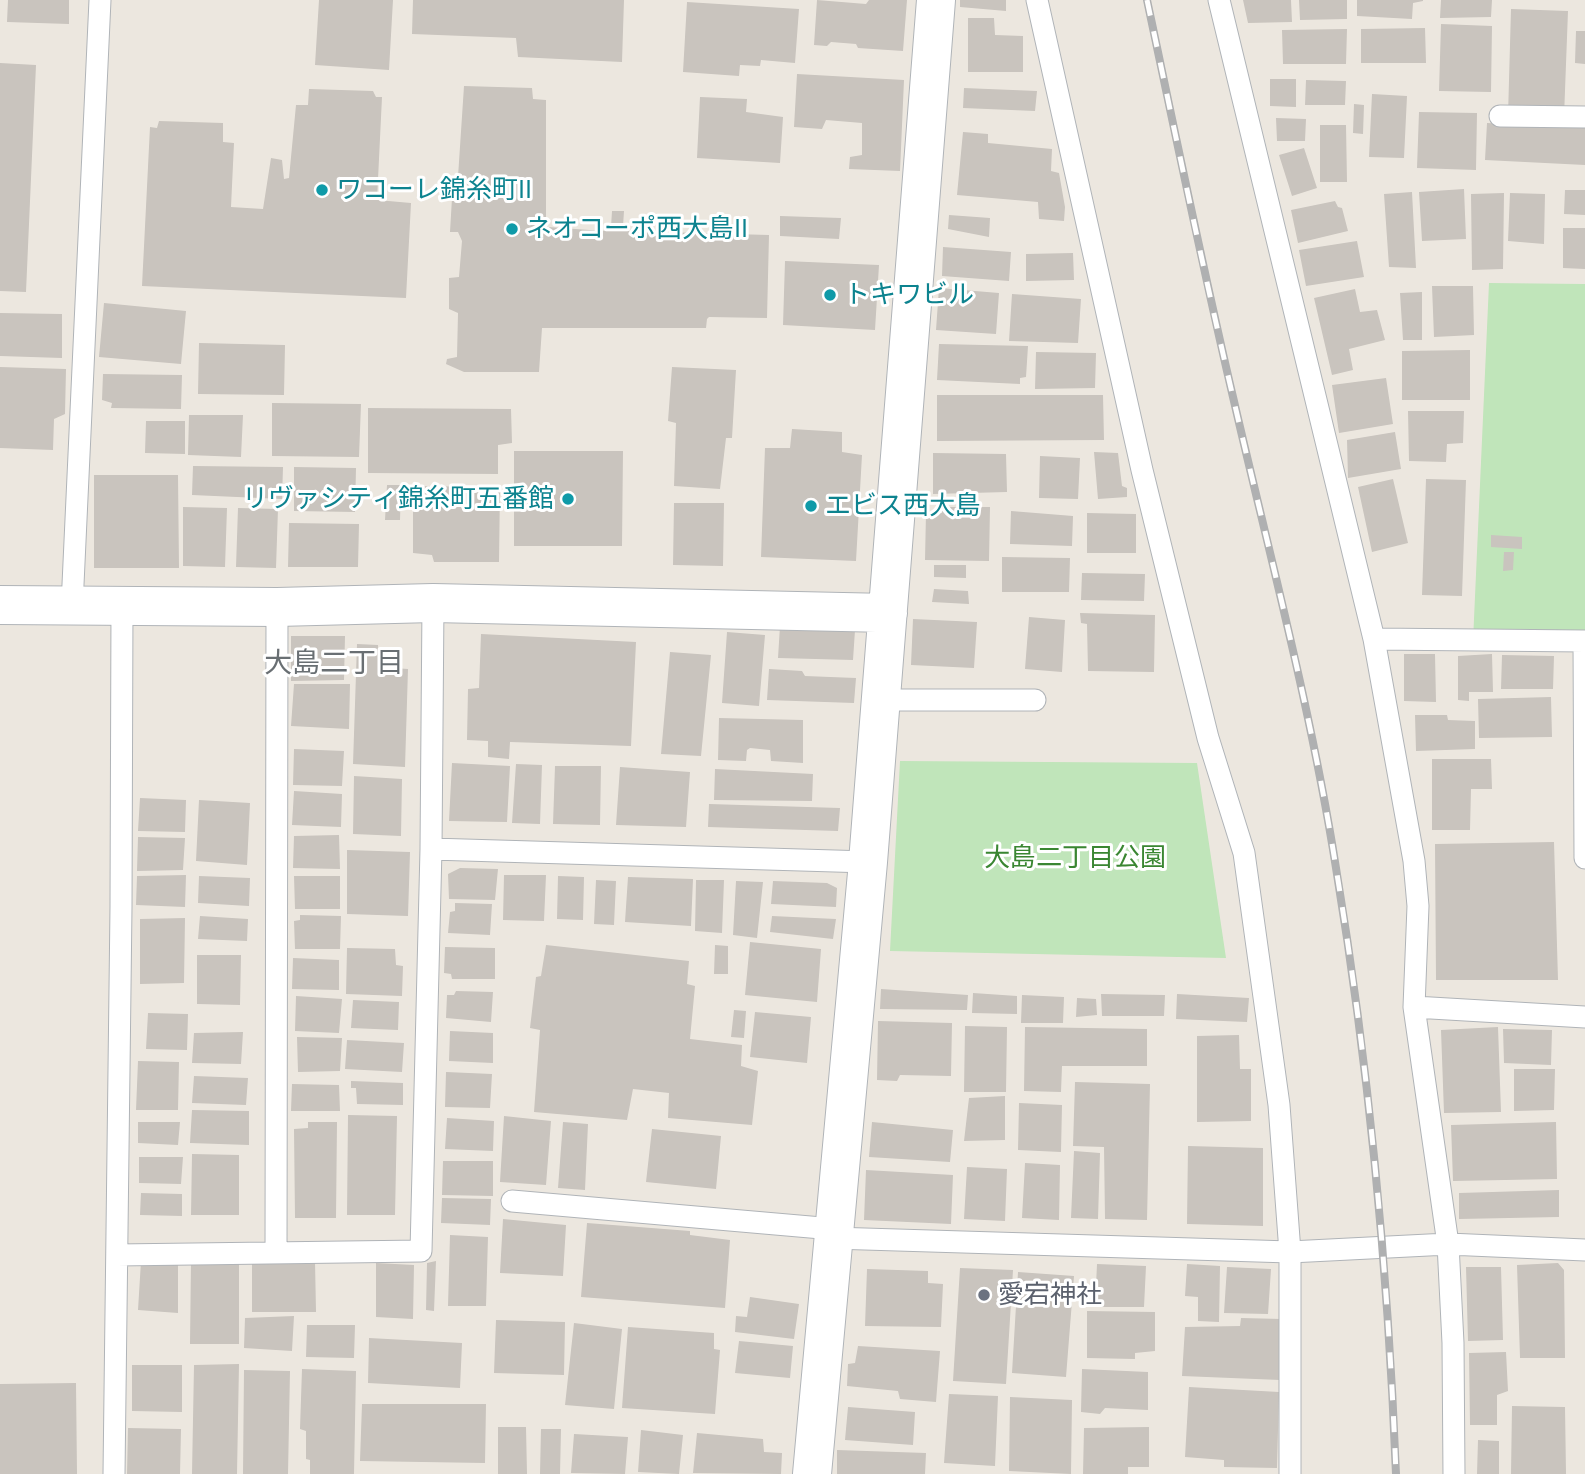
<!DOCTYPE html>
<meta charset="utf-8">
<style>
body{margin:0}
canvas{display:block;background:#ece7df}
</style>
<canvas width="1585" height="1474"></canvas>
<script>
const g = document.querySelector('canvas').getContext('2d');
g.lineJoin = 'round';
function fillPath(path, color) {
  g.fillStyle = color;
  g.fill(path, 'evenodd');
}
function stroke(path, color, width, dash) {
  g.strokeStyle = color;
  g.lineWidth = width;
  g.lineCap = dash ? 'butt' : 'round';
  g.setLineDash(dash || []);
  g.stroke(path);
}
function drawText(font, color, halo, rows, align = 'center') {
  g.font = font + ' Figtree,"Noto Sans JP",sans-serif';
  g.lineWidth = 6;
  g.setLineDash([]);
  g.textBaseline = 'middle';
  g.strokeStyle = halo;
  g.fillStyle = color;
  for (const [text, x, y, turn = 0] of rows) {
    g.save();
    g.translate(x, y);
    g.rotate((+turn || 0) * Math.PI / 180);
    g.textAlign = isNaN(turn) ? turn : align;
    if (halo) g.strokeText(text, 0, 0);
    g.fillText(text, 0, 0);
    g.restore();
  }
}
fillPath(new Path2D(`
 M1489,283L1585,284V641H1473Z
 M900,761L1197,763L1226,958L890,951Z`), '#c0e5ba');
fillPath(new Path2D(`
 M8,0H69V24L7,22Z
 M319,0H393L389,70L315,65Z
 M413,0H624L622,62L518,57L516,38L412,34Z
 M817,0L866,4L869,0H907L903,51L858,48L856,44L831,42L827,46L814,45Z
 M960,0H1006V11L960,7Z
 M1243,0H1291L1292,22L1248,23Z
 M1299,0H1347V19L1300,20Z
 M1357,0H1423V1L1413,3L1412,19L1357,16Z
 M1441,0H1492L1491,17L1440,18Z
 M687,2L799,9L795,63L761,60L760,66L740,65L739,76L683,72Z
 M1511,9L1568,11L1564,117L1508,116Z
 M968,18H994L995,35L1023,36V72H968Z
 M1441,24L1492,26L1491,92L1439,91Z
 M1425,28L1426,63H1361V29Z
 M1347,29L1346,64H1283L1282,30Z
 M1576,31H1585V64L1575,63Z
 M0,63L36,65L26,292L0,291Z
 M797,74L904,80L900,171L849,169L850,157L862,155V123L826,120L822,129L794,127Z
 M1270,79H1296V107L1270,106Z
 M1306,80L1346,81L1345,105H1305Z
 M464,86L532,88L533,99L546,100V225L548,227L603,231L611,227L612,211H624L623,226L627,231L769,235L767,318L709,317L707,319L706,328H542L539,372H464L446,364L447,359L457,357L458,313L449,309V278L459,277L462,241L458,232H450L452,198L457,192Z
 M964,88L1037,91L1035,111L963,108Z
 M309,89L373,91L376,97H382L377,200L411,203L406,298L142,286L150,127L157,128L159,121L223,123V142L234,143L231,207L263,209L271,158L282,160L284,179L289,178L296,105H308Z
 M1372,94L1407,96L1404,158L1369,157Z
 M700,97L747,99L746,112L783,117L780,163L697,158Z
 M1354,104L1364,105L1363,134L1353,133Z
 M1419,112L1477,113L1476,170L1417,168Z
 M1276,118L1306,119L1305,141H1277Z
 M1487,123L1585,128V165L1485,160Z
 M1320,125H1346L1347,182H1320Z
 M963,132L988,134V143L1052,149L1051,171L1059,173L1065,207L1064,221L1039,219L1038,202L957,195Z
 M1304,148L1317,188L1292,196L1279,155Z
 M1464,189L1466,239L1422,241L1419,192Z
 M1565,190H1585V215L1564,214Z
 M1412,192L1416,268L1389,267L1384,194Z
 M1504,193L1503,269L1472,270L1471,194Z
 M1510,193L1545,194L1544,244L1508,241Z
 M1335,201L1338,207L1342,208L1348,231L1298,243L1291,210Z
 M949,215L990,218L989,237L948,229Z
 M780,216L841,218L839,239L780,236Z
 M1563,228H1585V269L1563,268Z
 M1357,241L1364,277L1306,286L1299,250Z
 M943,247L1011,252L1009,281L942,276Z
 M1073,253L1074,280L1026,281V254Z
 M785,261L879,265L875,330L783,325Z
 M1432,286H1473L1474,335L1434,337Z
 M939,288L999,293L996,334L936,330Z
 M1355,289L1360,312L1377,310L1385,340L1349,349L1353,370L1332,375L1314,298Z
 M1422,292V340H1403L1400,293Z
 M1012,294L1081,299L1078,343L1009,341Z
 M104,303L186,311L181,364L99,357Z
 M0,313L62,314V358L0,356Z
 M199,343L285,345L284,395L198,394Z
 M939,344L1028,346L1026,377L1020,378V384L937,380Z
 M1470,350V400H1402V351Z
 M1036,352L1096,353L1095,388L1035,389Z
 M0,367L66,369L65,414L54,419L53,450L0,448Z
 M672,367L736,370L732,438H726L720,489L674,486L676,423L668,421Z
 M103,374L182,375L181,409L111,408L112,403L102,400Z
 M1386,378L1393,424L1339,433L1332,385Z
 M937,395H1103L1104,440L937,441Z
 M272,403L361,404L359,457L272,456Z
 M368,408L511,409L512,443L498,445V474L368,473Z
 M1408,411H1464L1463,443L1447,444L1446,462L1409,461Z
 M189,415H243L241,457L188,455Z
 M146,421H185V454L145,453Z
 M792,429L842,432V452L862,455L856,561L761,557L765,448H790Z
 M1395,432L1401,469L1348,478L1347,440Z
 M514,451H623L622,546H514Z
 M1094,452L1118,453L1122,486L1127,488V497L1098,499Z
 M933,453L1006,454L1007,492L933,494Z
 M1040,456L1080,458L1078,499L1039,498Z
 M193,466L283,467L282,499L192,495Z
 M294,467L356,468L355,512L294,511Z
 M94,475H178L179,568H94Z
 M1393,479L1408,543L1372,552L1358,487Z
 M1426,479L1466,480L1462,596L1422,595Z
 M387,485H401L400,520H385Z
 M413,486L500,487L499,562H434L432,555L413,553Z
 M674,503H724L723,566L673,565Z
 M183,507L227,508L225,567L183,566Z
 M943,507H990L989,561L925,560L926,513H942Z
 M238,508L278,509L276,568L236,567Z
 M1011,511L1073,516L1072,546L1010,544Z
 M1087,513L1136,514V553H1087Z
 M289,523L359,524L358,567H288Z
 M1491,535L1522,537V549L1491,547Z
 M1504,552H1514L1513,570L1503,571Z
 M1002,557L1070,558L1069,592H1002Z
 M934,565H966V578L934,577Z
 M1082,573L1145,574L1144,601L1081,600Z
 M934,589L968,591L969,604L932,602Z
 M1080,613L1155,615L1154,672L1088,671L1087,624L1081,623Z
 M1029,617L1065,620L1062,672L1025,669Z
 M913,619L977,622L974,668L911,665Z
 M780,626L855,630L853,660L778,658Z
 M727,632L765,635L759,706L722,703Z
 M481,634L636,642L631,746L510,742L509,759L488,757V741L467,740L468,689L479,688Z
 M291,636H345L344,680L291,681Z
 M357,644L378,645L379,667L408,669L405,767L353,764Z
 M670,652L711,655L701,756L661,754Z
 M1404,654H1435L1436,702L1404,701Z
 M1492,654L1493,692H1469V701L1458,700V656Z
 M1502,655L1554,656L1553,689H1501Z
 M769,669L802,671L805,676L856,678L854,703L767,700Z
 M294,684H350L349,729L291,726Z
 M1551,697L1552,737L1479,738L1478,699Z
 M1415,715H1447L1448,720L1475,721V749L1416,751Z
 M719,718L803,720V763L771,761L770,750L750,748L747,750L746,761L718,760Z
 M294,749L344,751L342,786L293,785Z
 M1432,759H1491L1492,789H1471L1470,830H1432Z
 M452,763L510,766L507,822L449,821Z
 M516,764L542,765L540,824L512,823Z
 M555,766H601L600,825L553,824Z
 M620,767L690,772L686,827L616,825Z
 M715,769L813,774L812,801L714,800Z
 M354,776L402,779L401,836L353,834Z
 M294,791L342,794L341,827L292,825Z
 M140,798L186,800L185,832L138,831Z
 M199,800L250,803L247,865L196,861Z
 M709,804L840,808L838,831L708,827Z
 M339,835L340,869L293,868L294,836Z
 M138,837L185,838L183,870L137,871Z
 M1554,842L1558,980H1436L1435,844Z
 M347,850L410,852L408,916L347,914Z
 M460,868L498,869L495,900L449,899L448,874Z
 M186,875L185,907L136,905L137,876Z
 M504,875H546L544,921L503,920Z
 M199,876L250,878L249,906L198,903Z
 M294,876H340V909H295Z
 M558,876L584,877L583,920L557,919Z
 M628,877L693,879L691,926L625,922Z
 M596,880L616,881L614,925L594,924Z
 M696,880H724L722,933L695,931Z
 M736,881L763,882L757,938L733,935Z
 M773,881L827,883L837,888L836,907L771,904Z
 M455,903L492,904L490,935L448,933L450,912L455,911Z
 M300,915L341,916L340,949H295L294,921L300,920Z
 M200,916L248,919L247,941L198,939Z
 M772,916L836,919L833,939L770,932Z
 M185,918L184,983L140,984V919Z
 M750,942L821,949L817,1002L745,995Z
 M546,945L689,961L687,984L695,986L690,1039L742,1045L741,1066L758,1071L752,1125L668,1118L669,1093L633,1089L627,1120L534,1112L540,1030L530,1028L536,977L541,976Z
 M715,945L728,946V974H714Z
 M445,947L495,948V979H452L451,974L444,973Z
 M347,948L395,949L396,965L403,966L402,996L346,994Z
 M197,955H241L240,1005L197,1004Z
 M293,958L339,960V990L292,989Z
 M881,989L968,995L967,1010L880,1009Z
 M456,991L493,992L491,1022L446,1018L447,995H454Z
 M973,993L1017,996V1014L972,1013Z
 M1101,994L1165,995L1164,1016H1102Z
 M1177,994L1249,998L1247,1022L1176,1019Z
 M1022,995L1064,997L1063,1023H1021Z
 M296,996L342,999L339,1033L295,1031Z
 M1077,998L1096,999L1097,1015L1076,1017Z
 M353,1000L399,1002L398,1030L351,1028Z
 M734,1010L746,1011L744,1038L731,1037Z
 M755,1012L811,1017L807,1063L750,1057Z
 M148,1013L188,1014L187,1050L146,1049Z
 M878,1021L952,1023L951,1076L900,1075L897,1081L877,1080Z
 M965,1026L1007,1027L1006,1092H964Z
 M1025,1027L1147,1029V1066H1062L1061,1092L1024,1091Z
 M1498,1027L1501,1112L1444,1113L1441,1030Z
 M1503,1029L1552,1030L1551,1065L1504,1063Z
 M450,1031L493,1033V1063L449,1061Z
 M243,1032L241,1064L192,1063L194,1033Z
 M1239,1035L1240,1069H1251V1121L1197,1122V1036Z
 M297,1037L342,1038L340,1071L298,1072Z
 M347,1040L404,1043L402,1072L345,1069Z
 M138,1061L179,1062L178,1110H136Z
 M1514,1069H1555L1554,1110L1514,1111Z
 M446,1072L492,1074L490,1108L445,1107Z
 M194,1076L248,1078L246,1105L192,1103Z
 M351,1081L403,1083V1105L357,1104L356,1088H351Z
 M1075,1082L1150,1084L1147,1220L1105,1219L1104,1147L1073,1146Z
 M292,1084L339,1085L340,1111H291Z
 M1005,1096V1140L964,1141L969,1098Z
 M1019,1103L1062,1105L1061,1152L1018,1150Z
 M192,1110L249,1111V1145L190,1143Z
 M348,1115L397,1116L395,1215H347Z
 M504,1116L551,1121L546,1185L500,1182Z
 M447,1118L494,1121L493,1151L445,1149Z
 M138,1122H180L178,1145L138,1143Z
 M308,1122H337L336,1218H295L294,1129L308,1128Z
 M563,1122L588,1124L585,1190L558,1188Z
 M872,1122L953,1130L950,1162L869,1157Z
 M1556,1122L1557,1179L1453,1181L1451,1125Z
 M652,1129L721,1136L716,1189L646,1182Z
 M1188,1146L1263,1148V1226L1187,1224Z
 M1074,1151L1100,1153L1098,1219L1071,1218Z
 M192,1154L239,1155V1215H191Z
 M139,1157H183L181,1184L139,1183Z
 M443,1161H493V1196L442,1195Z
 M1025,1163L1060,1165L1059,1220L1022,1218Z
 M967,1167L1007,1169L1005,1221L964,1219Z
 M866,1170L953,1175L951,1224L864,1220Z
 M1559,1190V1217L1459,1219V1193Z
 M141,1193L182,1194V1216L140,1215Z
 M442,1198L491,1199L490,1225L441,1223Z
 M503,1219L566,1225L563,1276L500,1273Z
 M587,1223L690,1231V1235L730,1240L725,1308L581,1297Z
 M450,1235L488,1237L486,1306H448Z
 M141,1261L178,1262V1313L138,1310Z
 M191,1261L239,1262V1344H190Z
 M315,1261L316,1312H252V1262Z
 M436,1261L434,1311L426,1310L427,1263Z
 M376,1263L414,1265L413,1319L376,1317Z
 M1558,1263L1564,1270L1565,1358H1520L1517,1265Z
 M1097,1264L1146,1266L1144,1307H1095Z
 M1187,1264L1220,1266L1219,1322L1198,1321V1297L1185,1296Z
 M1227,1267L1271,1269L1268,1314L1224,1313Z
 M1466,1267H1501L1503,1340L1468,1341Z
 M960,1268L1013,1270L1006,1384L953,1381Z
 M867,1269L928,1271V1283L943,1284L941,1327L865,1326Z
 M1018,1272L1074,1276L1066,1377L1012,1373Z
 M750,1297L799,1304L794,1339L735,1332L736,1316L747,1317Z
 M1087,1311L1155,1312V1351L1135,1353V1359L1087,1358Z
 M294,1316L292,1351L244,1348L245,1318Z
 M1241,1318L1282,1319L1280,1380L1182,1376L1185,1327L1240,1326Z
 M496,1320L565,1322L564,1375L494,1373Z
 M574,1323L622,1329L614,1409L565,1405Z
 M307,1325H355L354,1358L306,1357Z
 M628,1327L714,1333V1349L720,1350L715,1414L622,1408Z
 M369,1338L462,1343L460,1388L368,1383Z
 M739,1341L793,1346L790,1378L735,1373Z
 M858,1346L940,1351L936,1402L900,1399L898,1391L847,1386L848,1364L855,1363Z
 M1506,1352L1508,1391L1497,1395V1425H1470L1469,1353Z
 M239,1364L237,1474H192L194,1365Z
 M132,1365H182V1412L132,1411Z
 M302,1369L356,1371L354,1474H310V1460L306,1459V1431L300,1429Z
 M1082,1369L1148,1372V1410L1105,1408L1100,1414L1081,1412Z
 M244,1370L290,1371L288,1474H243Z
 M76,1383L77,1474H0V1384Z
 M1189,1387L1279,1392L1277,1468L1224,1467V1460L1185,1457Z
 M949,1394L998,1396L995,1466L944,1463Z
 M1010,1397L1072,1400L1071,1474L1009,1471Z
 M362,1404H486L485,1463L360,1461Z
 M1512,1406L1565,1407L1566,1474H1511Z
 M848,1407L915,1412L913,1445L845,1440Z
 M498,1427H526L527,1474H498Z
 M1149,1427V1467H1128V1474H1083L1084,1428Z
 M128,1428L181,1429L180,1474H127Z
 M541,1429H561L560,1474H540Z
 M641,1430L683,1435L679,1474L638,1472Z
 M697,1433L763,1439L764,1452L782,1453L781,1474L693,1473Z
 M574,1434L628,1437L625,1474L571,1473Z
 M1478,1440L1499,1441V1474H1477Z
 M837,1450L926,1453L925,1474H837Z`), '#c9c4be');
const lane = new Path2D(`
 M1037,0L1142,470L1208,738L1244,853L1279,1105L1290,1252V1474
 M1219,0L1374,639L1414,861L1418,906L1414,1007L1448,1244L1453,1343L1454,1474
 M1500,116L1585,117
 M72,606L100,0
 M1374,639L1585,641
 M1584,641L1585,858
 M880,700H1035
 M431,849L868,862
 M1414,1007L1585,1017
 M512,1201L833,1229
 M832,1238L1290,1252L1448,1244L1585,1250
 M276,1253L277,607
 M117,1255L421,1251L431,849L433,603
 M114,1474L121,907L122,605`);
const street = new Path2D(`
 M0,605L277,607L433,603L888,613
 M812,1474L868,862L936,0`);
stroke(lane, '#b0b4b8', 23);
stroke(street, '#b0b4b8', 40);
stroke(lane, '#fff', 21);
stroke(street, '#fff', 38);
const rail = new Path2D(`
 M1147,0C1175,132 1202,265 1233,397C1269,553 1311,709 1336,868C1369,1068 1388,1271 1396,1474`);
stroke(rail, '#afb0b1', 8);
stroke(rail, '#fff', 5, [16]);
for (const [x, y, r, color] of [
 [322,190,7,"#0f9aa8"],
 [512,229,7,"#0f9aa8"],
 [830,295,7,"#0f9aa8"],
 [568,499,7,"#0f9aa8"],
 [811,506,7,"#0f9aa8"],
 [984,1295,7,"#6b7280"]
]) {
  const dot = new Path2D();
  dot.arc(x, y, r, 0, 2 * Math.PI);
  g.fillStyle = color;
  g.fill(dot);
  stroke(dot, '#fff', 2.5);
}
drawText('26px', '#0d838f', '#fff', [
 ["ワコーレ錦糸町II",336,190],
 ["ネオコーポ西大島II",526,229],
 ["トキワビル",844,295],
 ["リヴァシティ錦糸町五番館",554,499,"right"],
 ["エビス西大島",825,506]
], 'left');
drawText('26px', '#3a8632', '#fff', [
 ["大島二丁目公園",1075,858]
]);
drawText('26px', '#5b616d', '#fff', [
 ["愛宕神社",998,1295]
], 'left');
drawText('28px', '#696f73', '#fff', [
 ["大島二丁目",334,664]
]);
</script>
